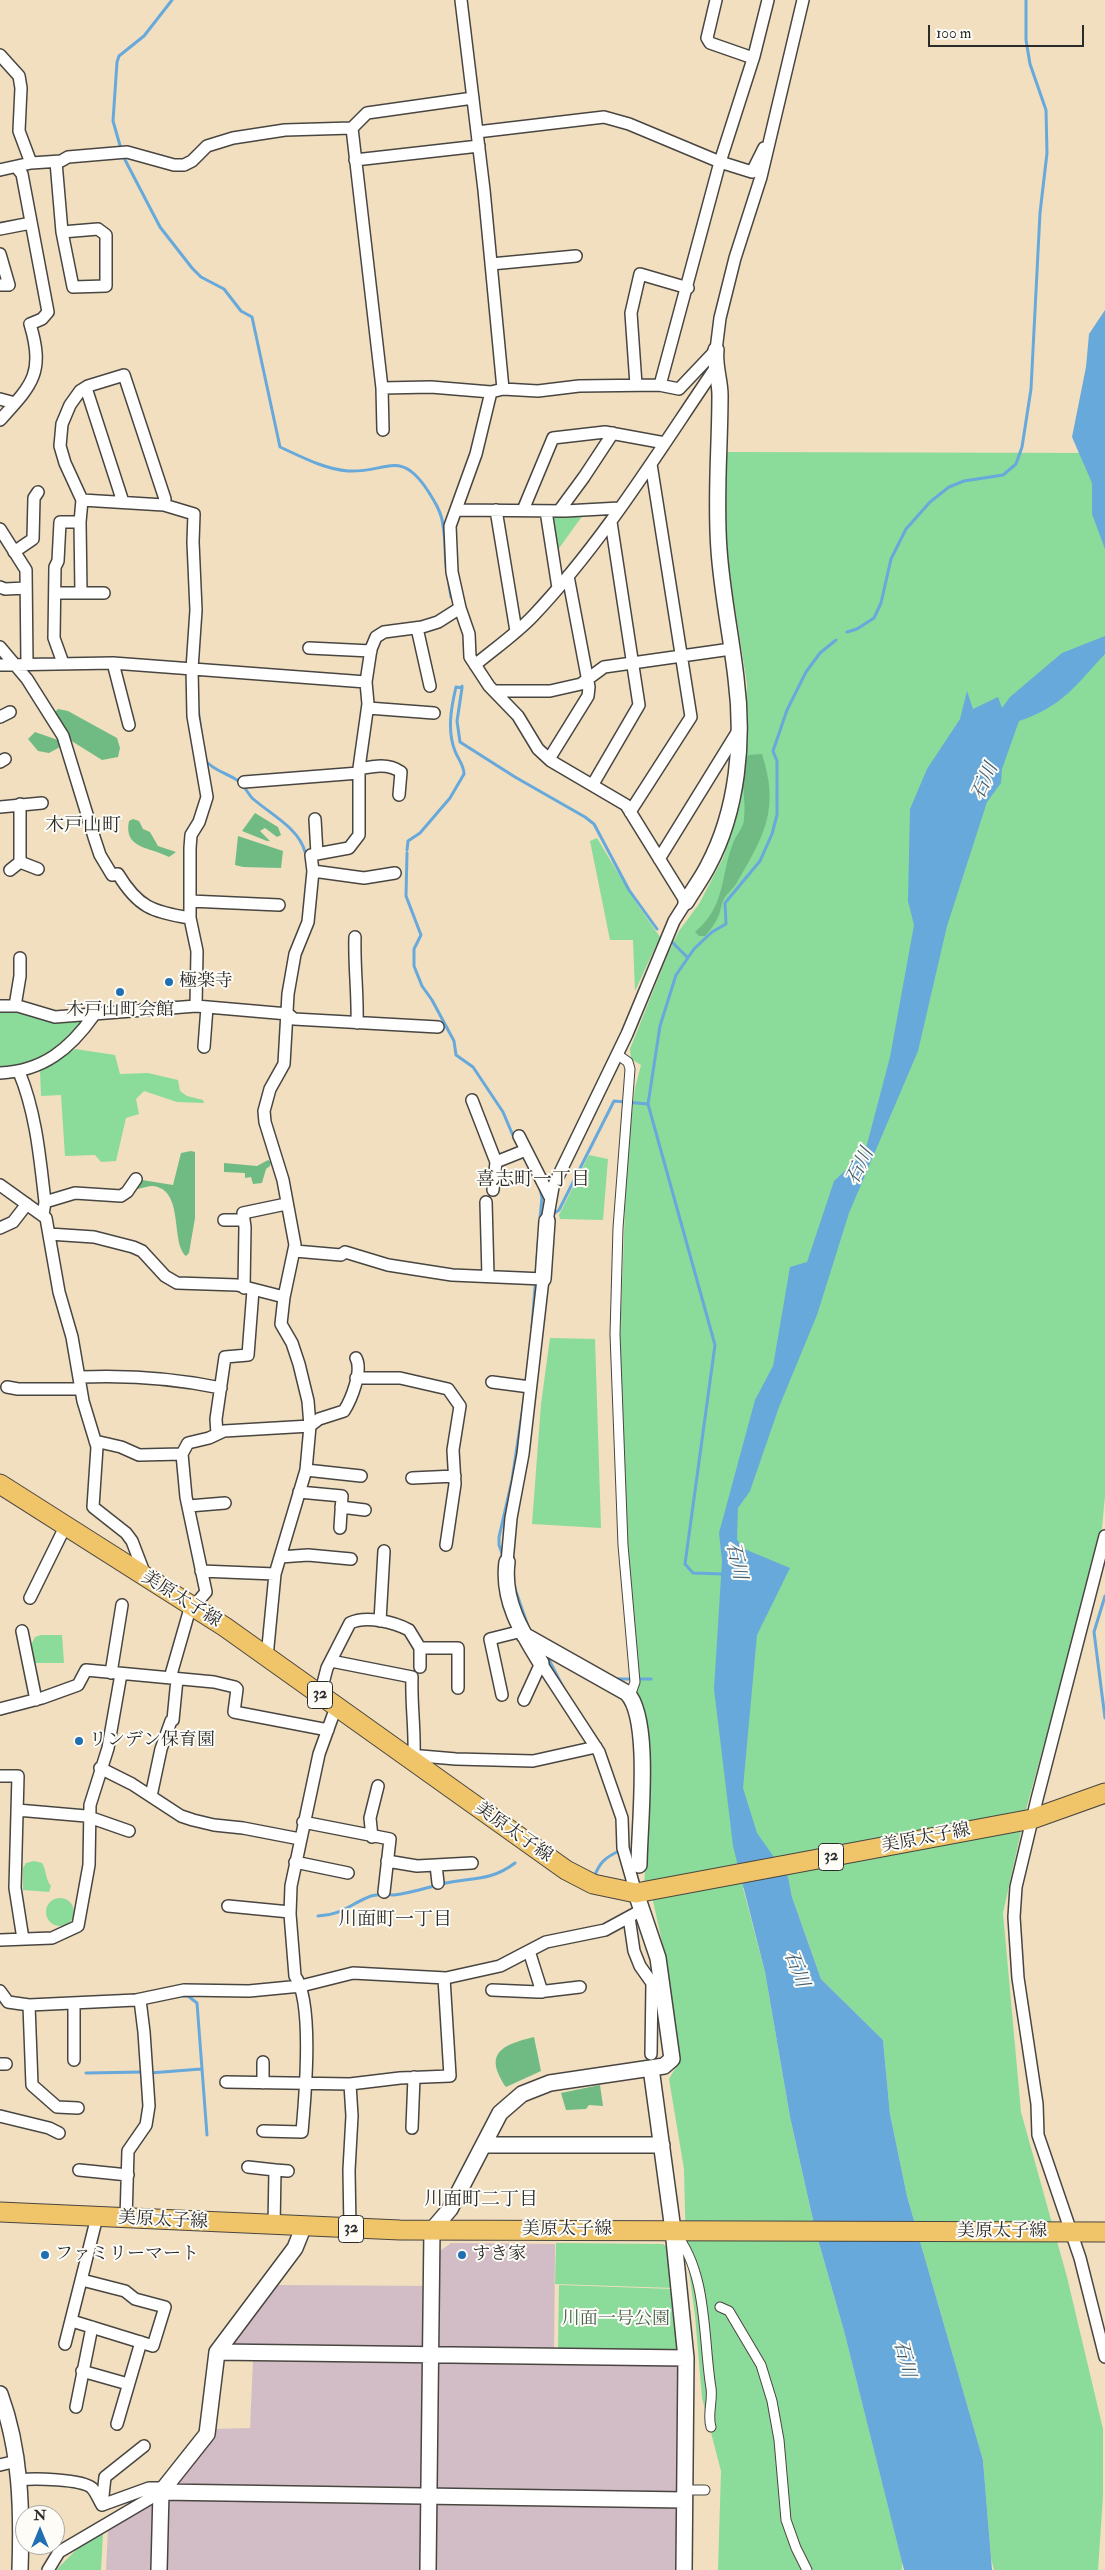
<!DOCTYPE html>
<meta charset="utf-8">
<style>
body{margin:0}
#map{position:relative;width:1105px;height:2570px;overflow:hidden;background:#f1dfc0;font-family:"IM FELL Double Pica",serif}
canvas{display:block}
.north{position:absolute;left:15px;top:2505px;width:50px;height:50px;box-sizing:border-box;background:#fdfcf7;border:1px solid #a9a8a5;border-radius:50%;rotate:0deg;font-size:14px;font-weight:700;line-height:20px;text-align:center;color:#2b2b2b}
.north::after{content:'';display:block;margin:auto;width:18px;height:22px;background:#1f6fb2;clip-path:polygon(50% 0,100% 100%,50% 72%,0 100%)}
.scale{position:absolute;left:928px;top:25px;width:156px;height:22px;box-sizing:border-box;border:2px solid #2b2b2b;border-top:0;padding-left:6px;font-size:15px;line-height:18px;white-space:nowrap;color:#2b2b2b;-webkit-text-stroke:4px #fdfcf7;paint-order:stroke}
</style>
<div id="map">
<canvas width="1105" height="2570"></canvas>
<div class="north">N</div>
<div class="scale">100 m</div>
</div>
<script>
const g = document.querySelector('canvas').getContext('2d');
g.lineJoin = 'round';
function fillPath(path, color) {
  g.fillStyle = color;
  g.fill(path, 'evenodd');
}
function stroke(path, color, width, dash) {
  g.strokeStyle = color;
  g.lineWidth = width;
  g.lineCap = dash ? 'butt' : 'round';
  g.setLineDash(dash || []);
  g.stroke(path);
}
function drawText(font, color, halo, rows, align = 'center') {
  g.font = font + ' "IM FELL Double Pica","Noto Serif JP",serif';
  g.lineWidth = 4;
  g.setLineDash([]);
  g.textBaseline = 'middle';
  g.strokeStyle = halo;
  g.fillStyle = color;
  for (const [text, x, y, turn = 0] of rows) {
    g.save();
    g.translate(x, y);
    g.rotate((+turn || 0) * Math.PI / 180);
    g.textAlign = isNaN(turn) ? turn : align;
    if (halo) g.strokeText(text, 0, 0);
    g.fillText(text, 0, 0);
    g.restore();
  }
}
fillPath(new Path2D(`
 M451,2243L555,2244L554,2362L681,2363L679,2570H106L108,2529L178,2485L212,2440L214,2429L250,2428L253,2361L221,2358L278,2285L437,2286L440,2251Z`), '#d2bdc6');
fillPath(new Path2D(`
 M724,452L1105,453V1496L1101,1538L1025,1813L1003,1913L1021,2112L1067,2277L1103,2429V2496L1098,2570H994L991,2558L983,2460L907,2196L890,2114L883,2040L821,1979L792,1897L788,1878L743,1888L765,1972L790,2117L815,2229L844,2331L902,2561V2570H718L721,2471L702,2398L695,2315L686,2250L684,2169L669,2079L679,2062L667,1964L653,1901L644,1884L647,1846L645,1776L631,1620L620,1339L627,1155L635,1088L641,1065L631,1059L630,1049L669,951L679,931L699,904L723,858L740,804L746,738L747,684L726,551Z
 M583,515L557,551L551,518L554,516Z
 M597,838L635,901L660,937L635,991L633,940H610L590,841Z
 M12,1011L51,1021L86,1020L46,1059L0,1070V1013Z
 M75,1049L115,1055L120,1074L148,1073L178,1080L180,1091L187,1096L203,1100L204,1103L177,1102L144,1091L136,1099L139,1114L126,1118L116,1161L101,1162L95,1155L65,1156L61,1095L41,1096L40,1070Z
 M589,1155L608,1159L603,1220L560,1219L559,1215Z
 M550,1338L595,1339L601,1528L532,1524L541,1404Z
 M41,1635H62L64,1663H32V1643L35,1637Z
 M34,1861L42,1863C47,1871 45,1879 51,1886L49,1892L23,1890V1868L26,1863Z
 M46 1912a14 14 0 1 1 28 0a14 14 0 1 1-28 0Z
 M556,2243L663,2244L668,2248L673,2288L555,2284Z
 M559,2285L673,2289L680,2349L675,2353L558,2352Z
 M103,2533L101,2570H56L82,2544Z`), '#8bdb9b');
fillPath(new Path2D(`
 M58,709L68,711L117,738L120,748L118,757L102,760L62,735L53,714Z
 M35,732L58,740L60,747L49,753L38,751L28,739Z
 M762,754C780,810 764,836 736,884C733,889 727,893 724,899C721,904 721,911 718,917C715,924 710,930 705,936H699L695,932C726,906 720,877 733,843C736,835 744,827 744,819C747,796 738,778 748,755Z
 M255,813L278,827L281,835L277,837L265,828L260,831L270,841H267L242,831Z
 M133,819L139,821L143,829L150,832L158,846L176,852L169,857C150,847 123,849 129,821Z
 M238,836L283,851L281,868L243,867L235,865Z
 M191,1151L195,1152V1218L189,1253L186,1256C170,1243 185,1188 152,1186C147,1186 141,1189 136,1189L142,1180L173,1185L181,1153Z
 M268,1160L271,1162L270,1166L266,1169L262,1183L253,1184L251,1177L245,1178V1173L224,1172V1163L257,1166Z
 M534,2037L541,2071L506,2087C483,2053 502,2045 534,2037Z
 M600,2085L603,2106L589,2105L586,2109L566,2110L561,2093Z`), '#70bb83');
fillPath(new Path2D(`
 M1105,310V549L1092,514V483L1072,437L1086,367L1089,334Z
 M1105,636V654C1075,686 1063,706 1019,721L1002,769L1001,783L987,802L947,926L918,1051L849,1213L817,1315L779,1407L750,1491L738,1508L737,1539L742,1548L790,1568L757,1635L743,1788L757,1833L788,1877L792,1897L821,1979L883,2040L890,2114L907,2196L983,2460L992,2570H904L844,2331L815,2229L790,2117L765,1972L733,1846L714,1689L722,1561L719,1533L755,1400L773,1366L790,1267L807,1262L834,1181L865,1152L890,1057L914,925L908,901L910,809L927,769L960,719L967,691L973,709L998,697L1002,708L1010,697L1062,653Z`), '#67a9db');
stroke(new Path2D(`
 M121,149L113,121L117,62L119,56L144,36L172,0
 M123,156L160,227L192,268L201,277L224,289L241,311L252,317L280,447C302,457 324,469 348,471C387,473 400,448 428,491C435,502 442,513 443,526C446,541 444,556 447,572
 M448,578L451,597
 M847,632L857,629L874,618L881,603L891,559L906,529L930,502L949,487L964,481L1003,475L1016,464L1022,447L1031,389L1040,213L1047,153L1046,110L1030,64L1026,40V0
 M462,688L457,721L460,742L515,777L585,817L594,824L629,890L657,929
 M198,708L201,731
 M205,760C212,770 227,773 237,780C244,785 247,792 252,798C270,814 299,828 305,852
 M407,850L408,841L420,833L450,798L464,774C464,765 458,759 455,751C447,731 451,708 456,687L462,688V686
 M407,853L406,896L421,935L414,949V966L422,986L432,1000L454,1041L456,1055L473,1067L503,1112L514,1138
 M672,942L687,957
 M540,1189L542,1198L540,1218
 M550,1216L559,1210L614,1101L648,1104
 M532,1327L539,1234
 M503,1556L499,1545V1537L512,1480L524,1400
 M724,1574L693,1573L685,1564L715,1345L648,1104L660,1026L676,975L694,949L712,932L726,924L725,903L760,861L772,834L777,815V761L773,751L787,710L806,672L820,653L836,640
 M513,1583L529,1629
 M1105,1596L1094,1632L1105,1718
 M546,1654L565,1691
 M617,1679H651
 M594,1878C599,1862 606,1857 621,1850
 M318,1916C342,1915 350,1904 371,1896C378,1894 386,1895 394,1895C411,1893 426,1888 442,1884C471,1877 490,1882 515,1863
 M180,1996H188L197,2003L207,2135
 M86,2073L143,2072
 M150,2073L201,2069`), '#67a9db', 3);
const pedestrian = new Path2D(`
 M618,1055L628,1062L630,1069L618,1228L615,1334L623,1545L635,1682L630,1696
 M674,2232C708,2271 703,2340 711,2388C713,2401 707,2415 711,2427
 M720,2307L729,2311L761,2365L772,2401L779,2440L786,2520L796,2548L807,2570
 M685,2490H705`);
const minor = new Path2D(`
 M461,0L484,190L503,389
 M716,0L707,38L710,43L753,58
 M0,55L19,76L21,88L19,131L31,163
 M352,128L382,388L383,430
 M477,132L604,117L629,124L720,162L752,172L764,148
 M355,160L479,146
 M56,162L62,232L73,287L106,286V235L98,229L62,232
 M0,170L31,163L61,161L68,157L127,152L174,165H184L192,161L207,146L233,138L285,130L352,128L367,113L473,98
 M0,229L31,223
 M0,254L9,285H0
 M491,264L576,256
 M636,385L631,313L640,274L688,288
 M660,385L720,162L754,56L768,0
 M86,388L123,502
 M382,388L431,387L491,392L503,389L538,391L579,386L659,385L679,389L716,350L720,318L735,258L761,177L803,0
 M491,392L476,454L450,526L452,572L460,608L469,634L470,657L489,686L518,716L538,749L551,761L626,805L686,902L674,921L627,1034L553,1187L547,1221
 M0,399L15,403
 M0,420C32,385 45,373 30,324L42,319L48,312L22,174L17,168
 M82,500L164,505L194,514L193,542L196,610L192,669L193,716L207,797L199,822L191,835L190,848V918L197,951L196,1006
 M456,510L565,511L620,508
 M496,510L516,631
 M523,510L553,438L605,432L665,443
 M546,511L558,588
 M559,511L584,477L613,433
 M0,529L26,570L27,664
 M14,552L33,539L34,498L38,492
 M0,587L5,589L26,588
 M55,593H104
 M81,593L80,522L82,500L65,463L60,446L62,424L70,405L80,391L88,386L124,375L165,499L164,505
 M417,628L430,686
 M0,647L27,679L63,736L94,837L100,855L112,875L118,874C138,907 152,912 190,918
 M309,648L371,651
 M63,663L54,638L55,567L58,561L60,522H80
 M113,663L129,725
 M0,665L113,663L366,682
 M475,665C494,649 516,634 533,616C604,541 658,452 716,367
 M494,691H550L581,684L604,667L731,649
 M368,708L434,713
 M0,717L10,712
 M549,759L588,696L589,687L568,576
 M0,762L5,759
 M359,769C374,766 388,763 401,772L399,795
 M244,782L359,773
 M593,784L639,705L611,522
 M20,804V862L38,869
 M0,807L42,803
 M630,812L691,717L651,464
 M315,819L317,854
 M659,859L738,731
 M10,870L20,862
 M313,871L364,878L395,873
 M190,901L279,905
 M355,937C354,966 358,994 357,1023
 M0,1006H18L55,1017L196,1006L288,1014L294,1019L438,1027
 M15,1006L20,976V958
 M204,1047L207,1007
 M19,1072C36,1112 40,1159 45,1202L43,1215
 M0,1073C43,1071 70,1049 94,1015
 M472,1100L496,1162L526,1150
 M519,1136L550,1197
 M0,1185L46,1218L59,1292L72,1337L83,1401L97,1447L93,1507L126,1533L132,1541L145,1575
 M493,1190L496,1162
 M45,1202L75,1193L121,1196L127,1192L136,1179
 M486,1202L488,1276
 M224,1220H244
 M0,1228L13,1222L27,1204
 M49,1234L94,1237L133,1247L142,1251L165,1276L177,1283L237,1285L284,1297
 M295,1251L341,1255L345,1252L388,1265L452,1275L543,1279L523,1454L511,1518L507,1562
 M244,1288L245,1227L243,1213L286,1204
 M80,1377C127,1375 174,1378 221,1388
 M356,1378H400L448,1389L460,1406L453,1450L455,1484L446,1545
 M492,1382L530,1387
 M7,1387L18,1389H81
 M217,1434L216,1419L225,1357L248,1355L253,1290
 M95,1441L121,1447L139,1455L182,1454
 M306,1470L361,1476
 M412,1478L455,1476
 M299,1492L342,1496L340,1528
 M189,1506L225,1503
 M341,1507L365,1510
 M1105,1536L1037,1799L1016,1887L1014,1917L1018,1978L1037,2104L1038,2135L1080,2258L1105,2357
 M280,1557L308,1555L351,1559
 M201,1571L275,1574
 M30,1598L65,1527
 M380,1621L384,1551
 M22,1631L36,1700
 M420,1648H458V1688
 M267,1657L275,1574L306,1470L310,1426L308,1401L299,1364L292,1343L281,1324L284,1297L295,1245L283,1180L265,1122L264,1111L270,1089L284,1064L288,994L295,954L308,922L313,871L311,855L349,848L359,835V768L368,704L366,682L371,649L376,637L384,632L422,627L438,622L460,608
 M331,1661L412,1677C411,1704 415,1728 414,1756
 M541,1663L599,1752L622,1818L623,1848L636,1893
 M111,1673L122,1605
 M170,1678L189,1612L206,1592L186,1497L182,1454L188,1443L209,1438L224,1431L310,1426L319,1419L344,1411C351,1400 363,1371 356,1358
 M320,1695L327,1668L350,1623C366,1615 394,1622 409,1630L420,1648V1667
 M502,1695L490,1639L522,1631
 M524,1700L541,1663
 M0,1709L42,1698L78,1685L86,1670L214,1682L235,1687L237,1689L234,1712L328,1730
 M409,1755L456,1759L533,1761L596,1747
 M100,1768L132,1784L181,1816L193,1820L214,1825L243,1828L300,1839
 M0,1776H18L15,1888L23,1939
 M151,1796L161,1749L171,1721L173,1720L177,1679
 M17,1810L86,1816L129,1831
 M303,1822L390,1839L384,1892
 M372,1837L370,1818L378,1786
 M387,1861L417,1866L472,1863
 M295,1862L348,1873
 M436,1865L438,1883
 M228,1906L290,1912
 M629,1917L634,1951L640,1966L652,1983L651,2054
 M0,1940L52,1938L78,1926L89,1865L90,1805L108,1748L121,1674
 M529,1951L542,1992
 M492,1990L538,1992L580,1987
 M0,1991L8,2002L29,2005L136,2000L184,1990L249,1991L301,1986L353,1973L446,1978L500,1966L546,1942L605,1930L640,1911
 M74,2004V2060
 M29,2005L32,2085L57,2107L78,2108
 M0,2064H6
 M226,2082L350,2084L400,2078L450,2076L444,1978
 M263,2083V2062
 M350,2084L352,2116L349,2170L350,2229
 M0,2116L49,2128L59,2133
 M412,2128L414,2077
 M263,2131L302,2132C305,2098 314,2002 295,1976L290,1914L291,1886L319,1754L336,1707
 M248,2167L275,2170L274,2226
 M79,2170L128,2175
 M275,2170L288,2171
 M126,2219L128,2151L146,2125L149,2106L144,2032L140,2000
 M72,2321L153,2346L165,2307L135,2299L125,2291L82,2280
 M65,2344L97,2217
 M82,2371L128,2384
 M76,2407L92,2327
 M117,2424L141,2342
 M0,2465L17,2461
 M20,2480C33,2478 82,2479 92,2488C96,2492 99,2500 102,2505
 M102,2505L105,2477L144,2446
 M102,2505L149,2488H165
 M48,2570L59,2552L161,2492`);
const tertiary = new Path2D(`
 M686,902C693,890 702,878 708,866C738,810 744,740 736,678C731,635 722,593 719,550C715,498 720,447 720,395C720,380 714,365 716,350
 M543,1279L547,1221
 M507,1562C502,1600 521,1631 541,1663
 M524,1635L627,1693C652,1719 639,1828 639,1865
 M651,2068L673,2230L686,2358L684,2570
 M484,2145H662
 M217,2352L686,2358
 M0,2394C21,2451 22,2510 20,2570
 M161,2492L684,2500
 M159,2570L161,2492L207,2434L217,2352L295,2248L303,2228
 M428,2570L432,2230L450,2209L500,2113L522,2094L550,2083L651,2068L664,2066L672,2059L658,1958L636,1893`);
const primary = new Path2D(`
 M0,1484L225,1627L566,1870L593,1884L636,1893L1032,1819L1105,1793
 M0,2212L400,2230L1105,2232`);
stroke(pedestrian, '#494641', 11);
stroke(minor, '#494641', 14);
stroke(tertiary, '#494641', 18);
stroke(primary, '#494641', 21);
stroke(pedestrian, '#fff', 9);
stroke(minor, '#fff', 11);
stroke(tertiary, '#fff', 15);
stroke(primary, '#f0c469', 19);
for (const [x, y, r, color] of [
 [169,982,5,"#1f6fb2"],
 [120,992,5,"#1f6fb2"],
 [79,1741,5,"#1f6fb2"],
 [45,2255,5,"#1f6fb2"],
 [462,2255,5,"#1f6fb2"]
]) {
  const dot = new Path2D();
  dot.arc(x, y, r, 0, 2 * Math.PI);
  g.fillStyle = color;
  g.fill(dot);
  stroke(dot, '#fdfcf7', 2);
}
for (const [x, y, w] of [
 [320,1695,25],
 [831,1857,25],
 [351,2229,25]
]) {
  const box = new Path2D();
  box.roundRect(x - w / 2, y - 13.5, w, 27, 4);
  g.fillStyle = '#fdfcf7';
  g.fill(box);
  stroke(box, '#2b2b2b', 1);
}
drawText('bold 16px', '#2b2b2b', null, [
 ["32",320,1695],
 ["32",831,1857],
 ["32",351,2229]
]);
drawText('18px', '#2b2b2b', '#fdfcf7', [
 ["極楽寺",179,982],
 ["木戸山町会館",120,1011,"center"],
 ["リンデン保育園",89,1741],
 ["ファミリーマート",55,2255],
 ["すき家",472,2255]
], 'left');
drawText('18px', '#2b2b2b', '#fdfcf7', [
 ["美原太子線",181,1600,32],
 ["美原太子線",513,1833,35],
 ["美原太子線",926,1839,-11],
 ["美原太子線",163,2221,3],
 ["美原太子線",567,2230],
 ["美原太子線",1002,2232]
]);
drawText('18px', '#48604d', '#fdfcf7', [
 ["川面一号公園",616,2320]
]);
drawText('italic 19px', '#435d71', '#fdfcf7', [
 ["石川",986,782,-66],
 ["石川",861,1167,-64],
 ["石川",735,1561,78],
 ["石川",795,1969,69],
 ["石川",903,2359,76]
]);
drawText('19px', '#2b2b2b', '#fdfcf7', [
 ["木戸山町",83,827],
 ["喜志町一丁目",533,1181],
 ["川面町一丁目",395,1921],
 ["川面町二丁目",481,2201]
]);
</script>
